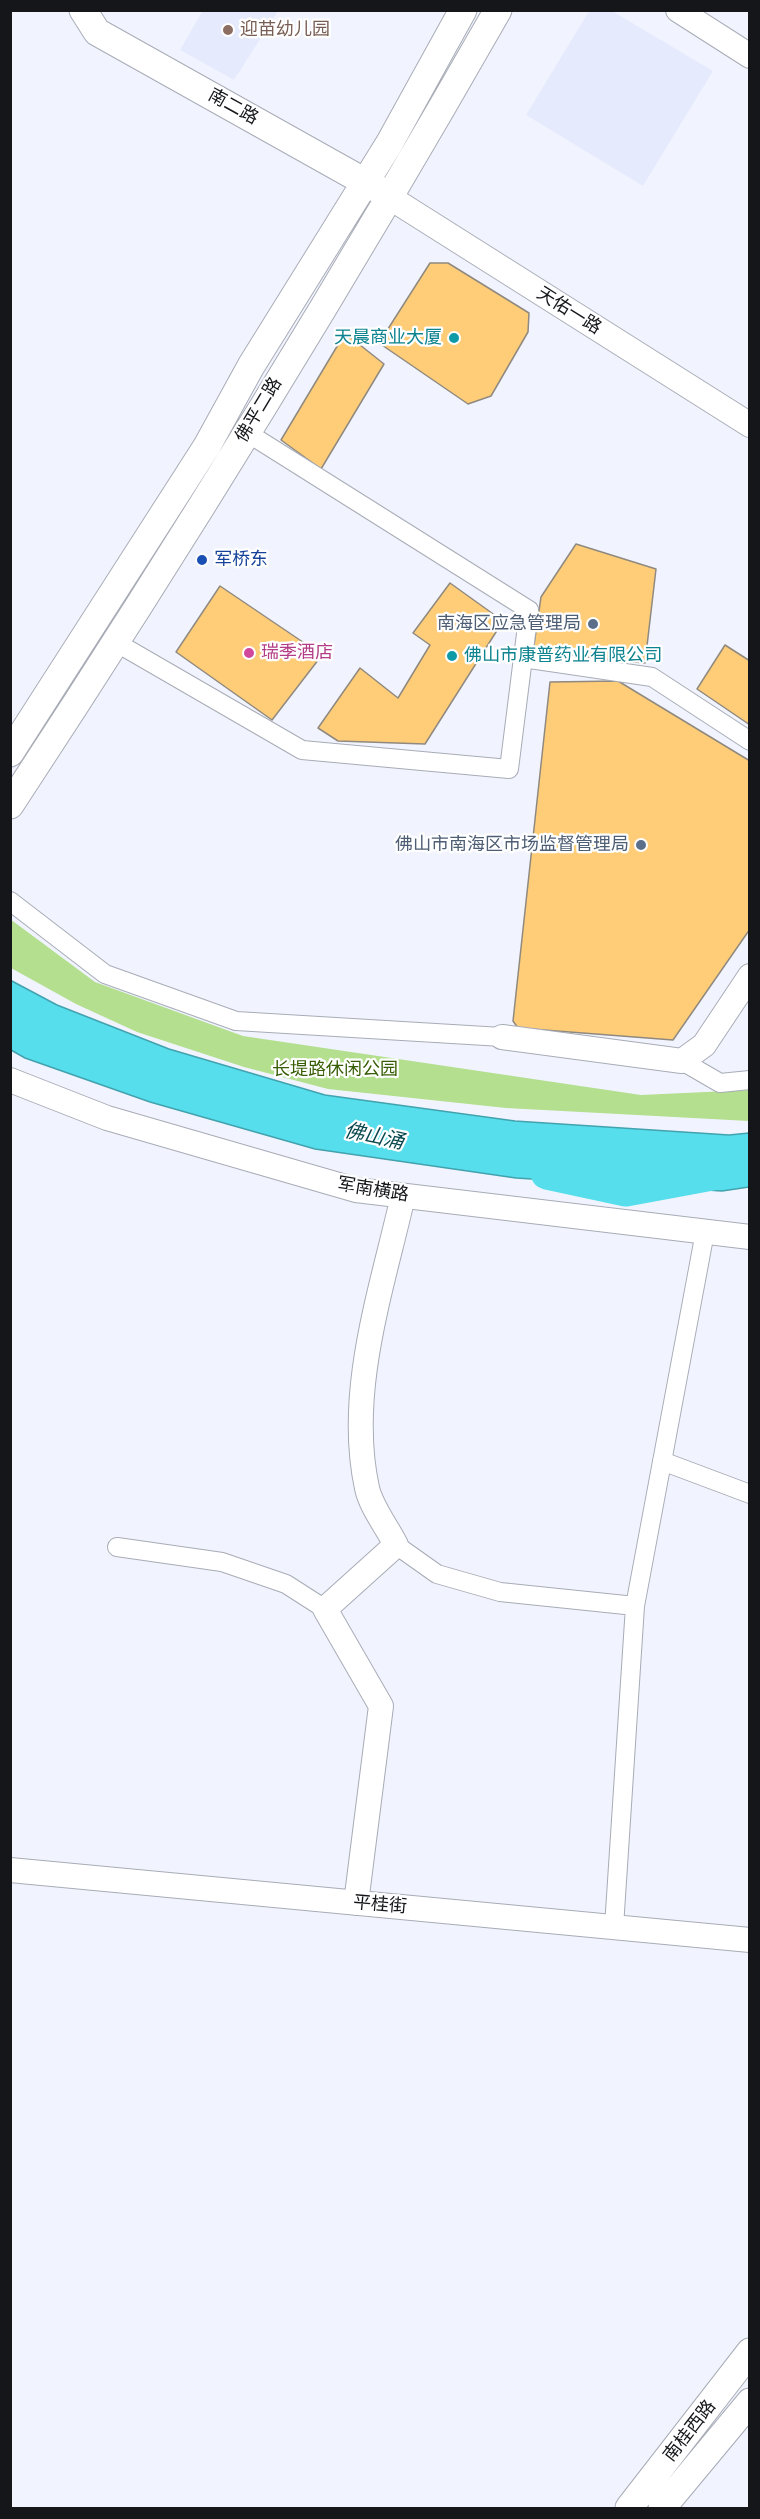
<!DOCTYPE html>
<meta charset="utf-8">
<style>
body{margin:0}
#map{position:relative;width:760px;height:2519px;overflow:hidden;background:#f1f4fe;font-family:Manrope,sans-serif}
canvas{display:block}
.frame{position:absolute;inset:0;border:12px solid #15161a;pointer-events:none}
</style>
<div id="map">
<canvas width="760" height="2519"></canvas>
<div class="frame"></div>
</div>
<script>
const g = document.querySelector('canvas').getContext('2d');
g.lineJoin = 'round';
function fillPath(path, color) {
  g.fillStyle = color;
  g.fill(path, 'evenodd');
}
function stroke(path, color, width, dash) {
  g.strokeStyle = color;
  g.lineWidth = width;
  g.lineCap = dash ? 'butt' : 'round';
  g.setLineDash(dash || []);
  g.stroke(path);
}
function drawText(font, color, halo, rows, align = 'center') {
  g.font = font + ' Manrope,"Noto Sans SC",sans-serif';
  g.lineWidth = 4.5;
  g.setLineDash([]);
  g.textBaseline = 'middle';
  g.strokeStyle = halo;
  g.fillStyle = color;
  for (const [text, x, y, turn = 0] of rows) {
    g.save();
    g.translate(x, y);
    g.rotate((+turn || 0) * Math.PI / 180);
    g.textAlign = isNaN(turn) ? turn : align;
    if (halo) g.strokeText(text, 0, 0);
    g.fillText(text, 0, 0);
    g.restore();
  }
}
fillPath(new Path2D(`
 M203,10L278,11L234,80L180,50Z
 M589,11H612L713,71L643,186L526,115Z`), '#e5ebfd');
fillPath(new Path2D(`
 M10,919L95,982L243,1036L641,1095L749,1090V1121L506,1108L328,1089L244,1067L137,1032L76,1004L11,968Z`), '#b3df8f');
const water = new Path2D(`
 M10,980L57,1005L169,1049L325,1095L515,1121L729,1135L749,1133V1187L722,1191L516,1178L315,1149L150,1102L25,1058L11,1050Z`);
fillPath(water, '#56deed');
stroke(water, '#42a2ae', 1.5);
stroke(new Path2D(`
 M547,1173L626,1190L750,1167`), '#56deed', 33);
const building = new Path2D(`
 M430,263H448L529,313L528,332L491,396L468,404L379,343Z
 M345,333L384,364L321,469L281,440Z
 M576,544L656,569L645,663L533,652L541,597Z
 M450,583L503,621L425,744L338,741L318,728L360,668L398,698L430,645L413,633Z
 M220,586L322,655L272,720L176,652Z
 M725,645L750,661V725L697,689Z
 M618,681L750,761V929L673,1040L518,1028L513,1021L550,682Z`);
fillPath(building, '#ffcd78');
stroke(building, '#8f897f', 1.5);
const minor = new Path2D(`
 M117,643L302,750L509,769L529,610L246,432
 M523,658L652,677L750,741
 M10,901L105,974L236,1021L502,1037
 M682,1061L720,1083L750,1080
 M662,1461L750,1494
 M396,1545L437,1574L500,1592L635,1606
 M117,1547L222,1562L286,1584L325,1609
 M614,1927L635,1606L705,1232`);
const tertiary = new Path2D(`
 M678,10L750,56
 M389,197L750,425
 M502,1037L682,1061L704,1045L750,976
 M10,1080L107,1118L356,1190L750,1237
 M10,1870L750,1940
 M356,1903L381,1706L325,1609L396,1545C387,1527 371,1507 367,1488C346,1392 382,1289 403,1196`);
const secondary = new Path2D(`
 M83,10L97,32L381,191
 M10,753L207,446L251,366L389,144L463,10
 M10,805C181,545 344,280 498,10
 M629,2508L750,2352
 M662,2508L750,2402`);
stroke(minor, '#a8acb6', 20);
stroke(tertiary, '#a8acb6', 26);
stroke(secondary, '#a8acb6', 29);
stroke(minor, '#fff', 18);
stroke(tertiary, '#fff', 24);
stroke(secondary, '#fff', 27);
for (const [x, y, r, color] of [
 [228,30,6,"#8d6e63"],
 [454,338,6,"#0f9aa8"],
 [202,560,6,"#1a4fb4"],
 [593,624,6,"#5c6f8a"],
 [249,653,6,"#d1479c"],
 [452,656,6,"#0f9aa8"],
 [641,845,6,"#5c6f8a"]
]) {
  const dot = new Path2D();
  dot.arc(x, y, r, 0, 2 * Math.PI);
  g.fillStyle = color;
  g.fill(dot);
  stroke(dot, '#fff', 2);
}
drawText('18px', '#785e54', '#fff', [
 ["迎苗幼儿园",240,30]
], 'left');
drawText('18px', '#15161a', '#fff', [
 ["南二路",233,107,29],
 ["天佑一路",569,311,32],
 ["佛平二路",259,410,-59],
 ["军南横路",373,1190,9],
 ["平桂街",380,1905,5],
 ["南桂西路",690,2431,-52]
]);
drawText('18px', '#0d838f', '#fff', [
 ["天晨商业大厦",442,338],
 ["佛山市康普药业有限公司",464,656,"left"]
], 'right');
drawText('18px', '#164399', '#fff', [
 ["军桥东",214,560]
], 'left');
drawText('18px', '#4e5e75', '#fff', [
 ["南海区应急管理局",581,624],
 ["佛山市南海区市场监督管理局",629,845]
], 'right');
drawText('18px', '#b23c85', '#fff', [
 ["瑞季酒店",261,653]
], 'left');
drawText('18px', '#375d04', '#fff', [
 ["长堤路休闲公园",335,1070]
]);
drawText('italic 20px', '#09484e', '#fff', [
 ["佛山涌",374,1137,12]
]);
</script>
